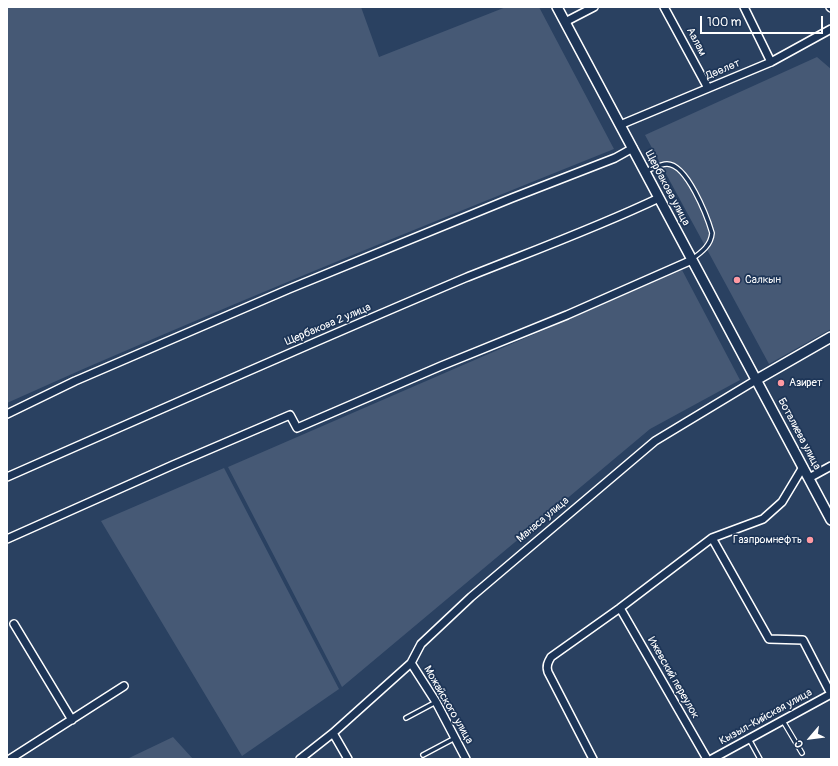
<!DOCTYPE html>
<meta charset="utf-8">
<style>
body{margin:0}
#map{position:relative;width:838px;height:766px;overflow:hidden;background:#2a4161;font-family:Pangolin,sans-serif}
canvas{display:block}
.frame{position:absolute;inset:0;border:8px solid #fff;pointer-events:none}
.north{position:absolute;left:790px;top:718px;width:40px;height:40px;-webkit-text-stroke:3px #1d3557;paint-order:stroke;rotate:242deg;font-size:11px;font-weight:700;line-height:16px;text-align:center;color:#fff}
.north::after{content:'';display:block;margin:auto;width:14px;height:18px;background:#fff;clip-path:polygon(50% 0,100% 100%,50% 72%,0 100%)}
.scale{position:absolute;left:700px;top:16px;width:123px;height:18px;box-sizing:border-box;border:2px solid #fff;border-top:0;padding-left:5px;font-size:12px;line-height:14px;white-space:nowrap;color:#fff;-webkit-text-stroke:3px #1d3557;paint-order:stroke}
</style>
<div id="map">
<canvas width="838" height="766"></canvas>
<div class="frame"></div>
<div class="north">С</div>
<div class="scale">100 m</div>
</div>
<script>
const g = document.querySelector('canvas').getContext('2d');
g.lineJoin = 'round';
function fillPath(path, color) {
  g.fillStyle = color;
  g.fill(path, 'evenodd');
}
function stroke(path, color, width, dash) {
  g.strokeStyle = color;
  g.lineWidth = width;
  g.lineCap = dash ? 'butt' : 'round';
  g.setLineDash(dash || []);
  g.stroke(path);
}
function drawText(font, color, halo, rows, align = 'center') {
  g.font = font + ' Pangolin,sans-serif';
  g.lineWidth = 3.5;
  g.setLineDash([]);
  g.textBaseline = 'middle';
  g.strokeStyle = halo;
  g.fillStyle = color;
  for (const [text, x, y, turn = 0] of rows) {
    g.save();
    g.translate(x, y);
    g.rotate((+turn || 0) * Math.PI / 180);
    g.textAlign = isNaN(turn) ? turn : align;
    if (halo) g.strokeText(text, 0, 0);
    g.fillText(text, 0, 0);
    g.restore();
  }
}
fillPath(new Path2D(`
 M7,7H361L379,57L506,7H539L614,149C410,231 207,313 7,403Z
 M817,57L831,69V329L769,364L645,135Z
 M682,270L740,380L650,429L342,687L228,467Z
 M224,468L339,689L242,756L101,521Z
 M173,737L193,759H127Z`), '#465975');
const service = new Path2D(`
 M646,171C652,169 660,164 667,164C687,164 707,216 712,233C711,245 702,252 692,259
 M406,718L436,702
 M783,721L802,753
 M749,739L760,759
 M423,755L455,738`);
const minor = new Path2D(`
 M664,7L708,88
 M744,7L771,62
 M830,7L831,8
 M565,22L594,7
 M620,125L771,62L831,29
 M7,414L75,381L289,289L512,198L615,158L633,148
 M7,477C159,410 311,343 465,278C530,252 596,228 659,198
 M809,478L831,466
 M712,538L763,519L782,502L803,467
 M7,539L173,465L290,415L297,428L441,366L567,315L692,260
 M620,608L707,759
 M14,624L72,720
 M411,663L436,702L466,759
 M333,733L348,759
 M10,759L124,686
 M300,759L333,733L411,663L421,644L471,597L655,441L756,380
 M593,759L548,672C546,666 548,662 551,657L620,608L712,538L769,639L803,640L831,694L712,759`);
const tertiary = new Path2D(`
 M557,7L831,520
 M756,380L831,337`);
stroke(service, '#fff', 6);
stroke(minor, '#fff', 10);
stroke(tertiary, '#fff', 12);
stroke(service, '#1d3557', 3.5);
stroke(minor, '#1d3557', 7);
stroke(tertiary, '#1d3557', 9);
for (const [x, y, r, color] of [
 [737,280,4,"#ff9aa2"],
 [781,383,4,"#ff9aa2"],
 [810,540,4,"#ff9aa2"]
]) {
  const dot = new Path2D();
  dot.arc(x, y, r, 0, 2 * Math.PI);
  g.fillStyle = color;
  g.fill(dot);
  stroke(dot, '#1d3557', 1.5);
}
drawText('11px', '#fff', '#1d3557', [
 ["Аалам",696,42,62],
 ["Дөөлөт",723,70,-23],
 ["Щербакова улица",667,188,62],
 ["Щербакова 2 улица",328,325,-23],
 ["Боталиева улица",799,434,62],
 ["Манаса улица",543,520,-40],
 ["Ижевский переулок",673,678,60],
 ["Можайского улица",448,705,60],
 ["Кызыл-Кийская улица",766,717,-29]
]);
drawText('11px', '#fff', '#1d3557', [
 ["Салкын",745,280],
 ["Азирет",789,383],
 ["Газпромнефть",802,540,"right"]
], 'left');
</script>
